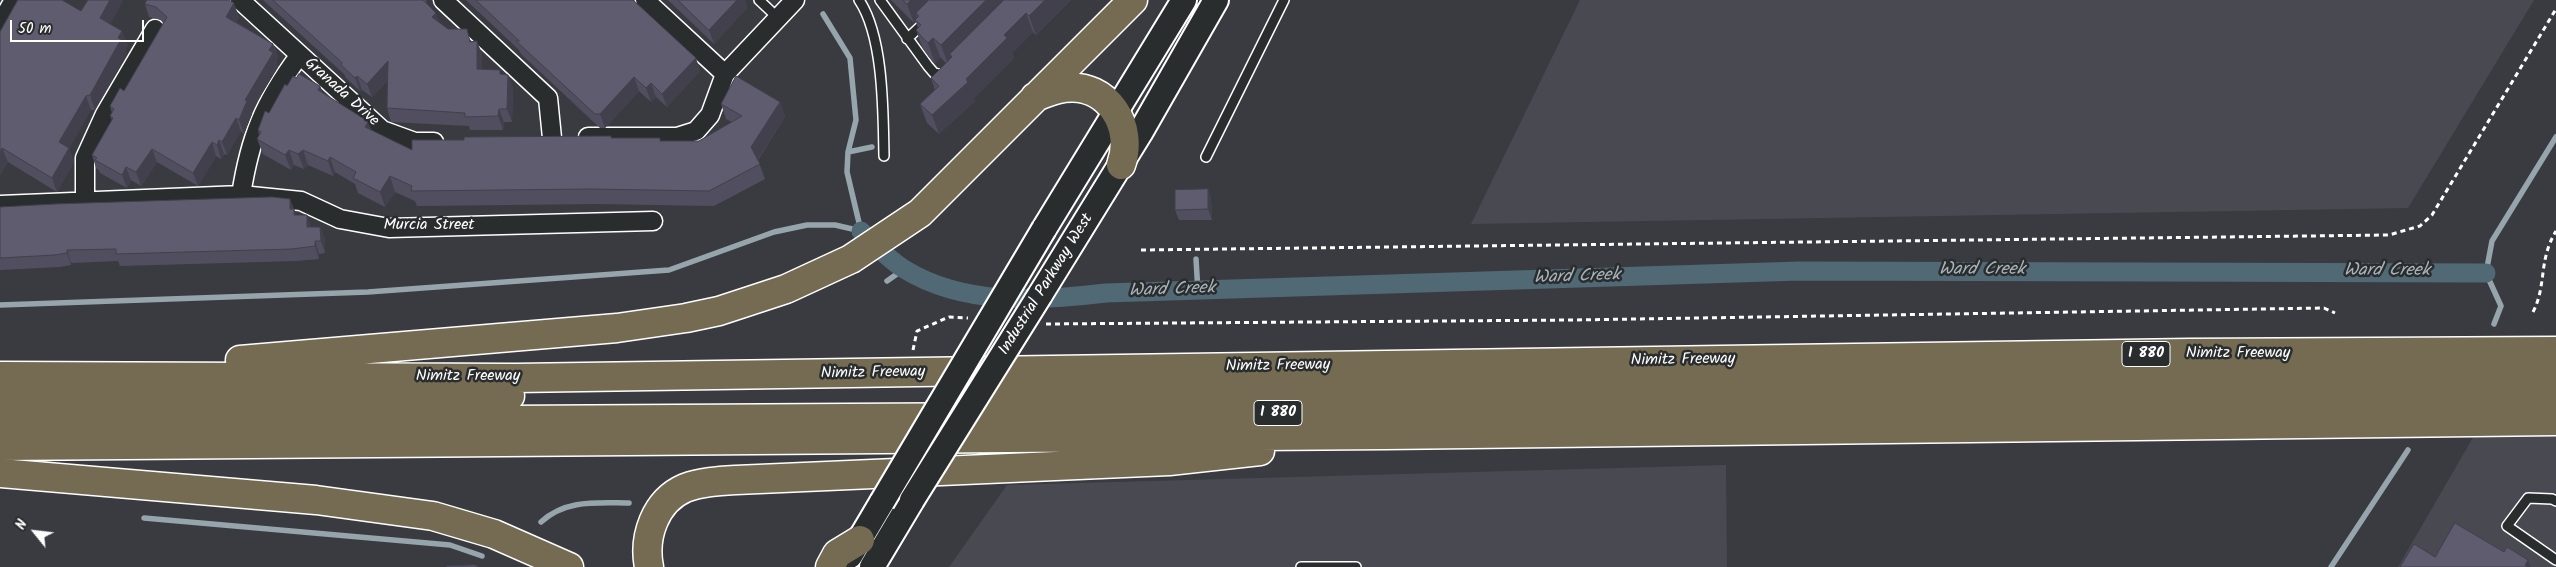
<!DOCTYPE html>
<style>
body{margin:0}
#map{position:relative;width:2556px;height:567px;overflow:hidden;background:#3a3b41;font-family:Kalam,sans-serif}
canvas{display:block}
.north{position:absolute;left:10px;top:507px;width:50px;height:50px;-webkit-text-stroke:4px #2a2d2e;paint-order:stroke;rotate:299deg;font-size:14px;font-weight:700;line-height:20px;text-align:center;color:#fff}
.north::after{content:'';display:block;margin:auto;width:18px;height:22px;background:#fff;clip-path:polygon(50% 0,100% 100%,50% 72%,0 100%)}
.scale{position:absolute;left:10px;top:20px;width:134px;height:22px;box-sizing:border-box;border:2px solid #fff;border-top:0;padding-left:6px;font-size:15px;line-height:18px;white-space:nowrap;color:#fff;-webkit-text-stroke:4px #2a2d2e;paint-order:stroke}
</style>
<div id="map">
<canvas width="2556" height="567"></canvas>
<div class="north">N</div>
<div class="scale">50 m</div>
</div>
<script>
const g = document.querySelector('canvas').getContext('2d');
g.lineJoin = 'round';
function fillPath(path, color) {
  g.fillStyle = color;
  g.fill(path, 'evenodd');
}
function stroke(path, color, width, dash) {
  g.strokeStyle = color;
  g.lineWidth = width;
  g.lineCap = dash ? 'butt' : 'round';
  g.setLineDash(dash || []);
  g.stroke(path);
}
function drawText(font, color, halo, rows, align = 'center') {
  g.font = font + ' Kalam,sans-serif';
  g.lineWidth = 5;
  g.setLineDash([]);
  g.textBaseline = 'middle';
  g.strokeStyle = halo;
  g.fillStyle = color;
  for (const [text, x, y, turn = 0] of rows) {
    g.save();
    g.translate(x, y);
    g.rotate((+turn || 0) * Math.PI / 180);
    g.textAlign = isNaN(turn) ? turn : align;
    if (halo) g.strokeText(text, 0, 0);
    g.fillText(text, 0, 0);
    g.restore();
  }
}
fillPath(new Path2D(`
 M1580,0H2534L2408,208L1471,224Z
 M2556,421V567H2398L2482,422Z
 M1726,465L1727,567H949L1007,485Z`), '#494952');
stroke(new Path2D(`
 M848,152L872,147
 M1196,259L1198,292
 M887,281L904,269
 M0,305L368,292L669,270L774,232L807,225H835L861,231L847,172L848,152L856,120L850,58L823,14
 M2494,324L2501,306L2486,273L2492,241L2556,137
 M144,518L450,545L482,556
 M541,522C566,499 597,503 629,503
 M2331,567L2408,450`), '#96a5ac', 5.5);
stroke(new Path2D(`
 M861,231C874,244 888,259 904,269C964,306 1039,301 1106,293L1800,271L2486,273`), '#506975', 19);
const lane = new Path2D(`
 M759,0L778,18
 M859,0C884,37 883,113 884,156
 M880,0L928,66L934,73L943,75L947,72
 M907,39L925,22
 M1206,157L1284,0
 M2556,501L2552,499L2528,498L2507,526L2556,560
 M1301,567H1356`);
const street = new Path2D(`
 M240,0L382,130L415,142H434
 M443,0L548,98L552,138
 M645,0L725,74
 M0,24L14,0
 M588,137H677L696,131L710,115L725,74L795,0
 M241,195C250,137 264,103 299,56
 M85,202V158L105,114L155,29
 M0,205L241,195L301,201L340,219L389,228L653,221`);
const secondary = new Path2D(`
 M1044,229L1184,0
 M1040,295L1140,133L1216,0
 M850,556L882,502
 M872,567L912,500`);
const highway = new Path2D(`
 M1035,97C1044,94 1054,89 1064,88C1108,82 1135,127 1121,165
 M240,360L617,328L686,318L719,311L786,289L851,259L920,213L1133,0
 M0,376L516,378L2189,353L2556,351
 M958,391L2556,375
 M0,401L510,396
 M0,427L335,421L1019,417L2556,401
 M0,446L1385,435L2556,421
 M0,473L316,500L433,516L494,534L569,567
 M649,567C643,537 655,501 685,488C701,482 719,481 736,480L1169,461L1260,451
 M830,567L837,554L860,540`);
stroke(lane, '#fff', 12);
stroke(street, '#fff', 21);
stroke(secondary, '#fff', 28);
stroke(highway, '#fff', 31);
stroke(new Path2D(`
 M1141,250L2389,235L2420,226L2432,215L2556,9
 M2533,312C2547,285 2538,261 2556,231
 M1046,324L1573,320L2324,308L2335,313
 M913,350L917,331L949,317L968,318`), '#fff', 3, [5, 4]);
stroke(lane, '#2a2d2e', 9);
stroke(street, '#2a2d2e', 18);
stroke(secondary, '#2a2d2e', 24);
stroke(highway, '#746b52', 28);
const secondaryBridge = new Path2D(`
 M912,500L1040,295
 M882,502L1044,229`);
stroke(secondaryBridge, '#fff', 28, []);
stroke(secondaryBridge, '#2a2d2e', 24);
fillPath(new Path2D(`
 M88,0H123L110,24L128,45L125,50L126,54L95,110H91L69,148L74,162L57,192L8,162L0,175V32L81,11Z
 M263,0H426L427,4L439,23L448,29L471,42L477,41L482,55V69L502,75H508L513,88L512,122H504L503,130H470L469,126L391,122L387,108L388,80L372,97L362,90L360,91L346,78L344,74Z
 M466,0H633L700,71L667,107L656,97L651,102L639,91L605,128H600L521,54L519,50Z
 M668,0H745L747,8L714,44Z
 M891,0H1071L1036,35L1033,32L1012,53L1014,58L974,98L975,101L939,134L927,123L920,104L935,90L931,78L946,63L940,57L935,63L929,57L923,49L916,30L918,28L916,22L914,23Z
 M145,4L239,17L236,22L273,44L278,57L276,60L278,67L251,112L252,114L244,134L241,131L227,155L224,154L221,159L216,156L198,186L157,162L141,186L131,180L127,188L100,173L99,170L96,168L92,155L112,120L110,116L112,113L110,106L124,91L163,23L161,20L149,17Z
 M296,78L320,86L323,93L368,122L371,130L412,150L464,140L612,138L661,141H699L732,122L726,119L721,104L780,102L785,117L758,160L765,179L714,206L597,204L417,206L415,201L395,192L385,207L358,193L355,184L335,172L333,176L308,165L304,169L294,165L291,170L263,154L257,139L259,135L258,130L287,86Z
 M1208,189L1211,200L1212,220H1179L1175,210Z
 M290,199L296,215L311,227H320L325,239V253L319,254V259L296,261L120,266L118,261L71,263V265L60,267L0,270V207Z`), '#514f5f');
fillPath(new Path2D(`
 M110,0H123L106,32L100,18Z
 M737,0H745L747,8L714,44L709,30Z
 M911,0H938L919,16L916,13L918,19L915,20L916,22L914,23L907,4Z
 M986,0H1013L950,54L952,60L948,64L941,45Z
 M1045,0H1071L1036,35L1029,16Z
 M234,3L239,17L231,30L226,17Z
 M436,13L441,26L432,17Z
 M1026,13L1033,32L1012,53L1014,58L974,98L975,101L939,134L932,115L966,79L1004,35Z
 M122,31L128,45L125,50L126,54L95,110L90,95L118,38Z
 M933,38L940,57L935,63L928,43Z
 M477,41L482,55V82L477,69Z
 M273,44L278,57L276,60L278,67L251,112L252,114L244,134L239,120L245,100L269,50Z
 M696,58L700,71L667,107L662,94Z
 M388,61L393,74L372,97L367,84Z
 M508,75L513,88L512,122L507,109Z
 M357,76L362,90L360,91L355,78Z
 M634,77L639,91L605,128L600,114Z
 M651,83L656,97L651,102L646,88Z
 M320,86L326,101L318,90Z
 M86,96L91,110L65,156L59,142Z
 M780,102L785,117L756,162L751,147Z
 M499,109L504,122L503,130L498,116Z
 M236,118L241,131L227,155L222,142Z
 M368,122L374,137L365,127Z
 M219,140L224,154L221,159L217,145Z
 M212,142L216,156L198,186L193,173Z
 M2,148L8,162L0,175V152Z
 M69,148L74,162L57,192L52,178Z
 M152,149L157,162L141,186L136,172Z
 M289,150L294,165L291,170L285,155Z
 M303,150L308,165L304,169L298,154Z
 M330,157L335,172L333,176L328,161Z
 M126,167L131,180L127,188L122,175Z
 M390,176L395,192L385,207L380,192Z
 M1208,189L1211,200L1212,220L1208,209Z
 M290,199L294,209L298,221L290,209Z
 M307,215L311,227H307Z
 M320,227L325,239V253L321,241Z
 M315,241L319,254V259L315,246Z
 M67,250L71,263V265L67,253Z
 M2528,560L2531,567H2525V565Z`), '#42404d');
const building = new Path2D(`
 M18,0H62L81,11L88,0H110L100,18L122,31L118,38L121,39L90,95L86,96L59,142L69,148L52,178L2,148L0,152V32Z
 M147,0H229L234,3L226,17L273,44L269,50L273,53L245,100L247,101L239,120L236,118L222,142L219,140L217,145L212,142L193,173L152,149L136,172L126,167L122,175L95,160L97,158L92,155L113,118L110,116L114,109L110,106L120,88L124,91L167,17L156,7L145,4Z
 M273,0H423L436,13L432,17L448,29H467L470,42L477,41V69L500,70V74L508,75L507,109H499L498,116L465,117V113L387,108L388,61L367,84L357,76L355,78L341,65L342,63Z
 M476,0H633L696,58L662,94L651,83L646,88L634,77L600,114H595L516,41H519Z
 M678,0H737L709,30Z
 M903,0H911L907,4Z
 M929,0H986L941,45L933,38L928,43L922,37L916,30L921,25L915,20L919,16L916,13Z
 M1004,0H1045L1029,16L1026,13L1004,35L1007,38L966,79L968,82L932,115L920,104L939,86L931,78L952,57L950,54Z
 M299,74L320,86L318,90L366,120L368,122L365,127L412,150V140H464V137L611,136V138H660V141H699L742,116L721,104L736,76L780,102L751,147L760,164L709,191L591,189L411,191L412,186L390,176L380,192L353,178L356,172L330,157L328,161L303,150L298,154L289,150L285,155L257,139L261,132L258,130L265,111L269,113L285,84L287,86L293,76L296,78Z
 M1208,189V209L1175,210V190Z
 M272,197L290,199V209H294V215H307V227H320L321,241H315V246L292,249L116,254V249L67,250V253L55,255L0,258V207L55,204Z
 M2455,523L2504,552L2507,547L2528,560L2525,565L2527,567H2400L2414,544L2435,557Z
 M475,565L479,567H446L447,566Z`);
fillPath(building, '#5e5c6e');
stroke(building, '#42404d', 1);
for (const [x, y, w] of [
 [2146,354,48],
 [1278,413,48]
]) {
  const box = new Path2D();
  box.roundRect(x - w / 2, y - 12.5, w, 25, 4);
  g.fillStyle = '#2a2d2e';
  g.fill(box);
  stroke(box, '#fff', 1);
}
drawText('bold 15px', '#fff', null, [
 ["I 880",2146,354],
 ["I 880",1278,413]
]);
drawText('16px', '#fff', '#2a2d2e', [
 ["Granada Drive",341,93,42],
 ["Murcia Street",429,226],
 ["Industrial Parkway West",1047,285,-58],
 ["Nimitz Freeway",2238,354],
 ["Nimitz Freeway",1683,361,-1],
 ["Nimitz Freeway",1278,367,-1],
 ["Nimitz Freeway",873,374,-1],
 ["Nimitz Freeway",468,377]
]);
drawText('italic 18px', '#a8b4ba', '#2a2d2e', [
 ["Ward Creek",1982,271],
 ["Ward Creek",2387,272],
 ["Ward Creek",1577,278,-2],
 ["Ward Creek",1172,291,-2]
]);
</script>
